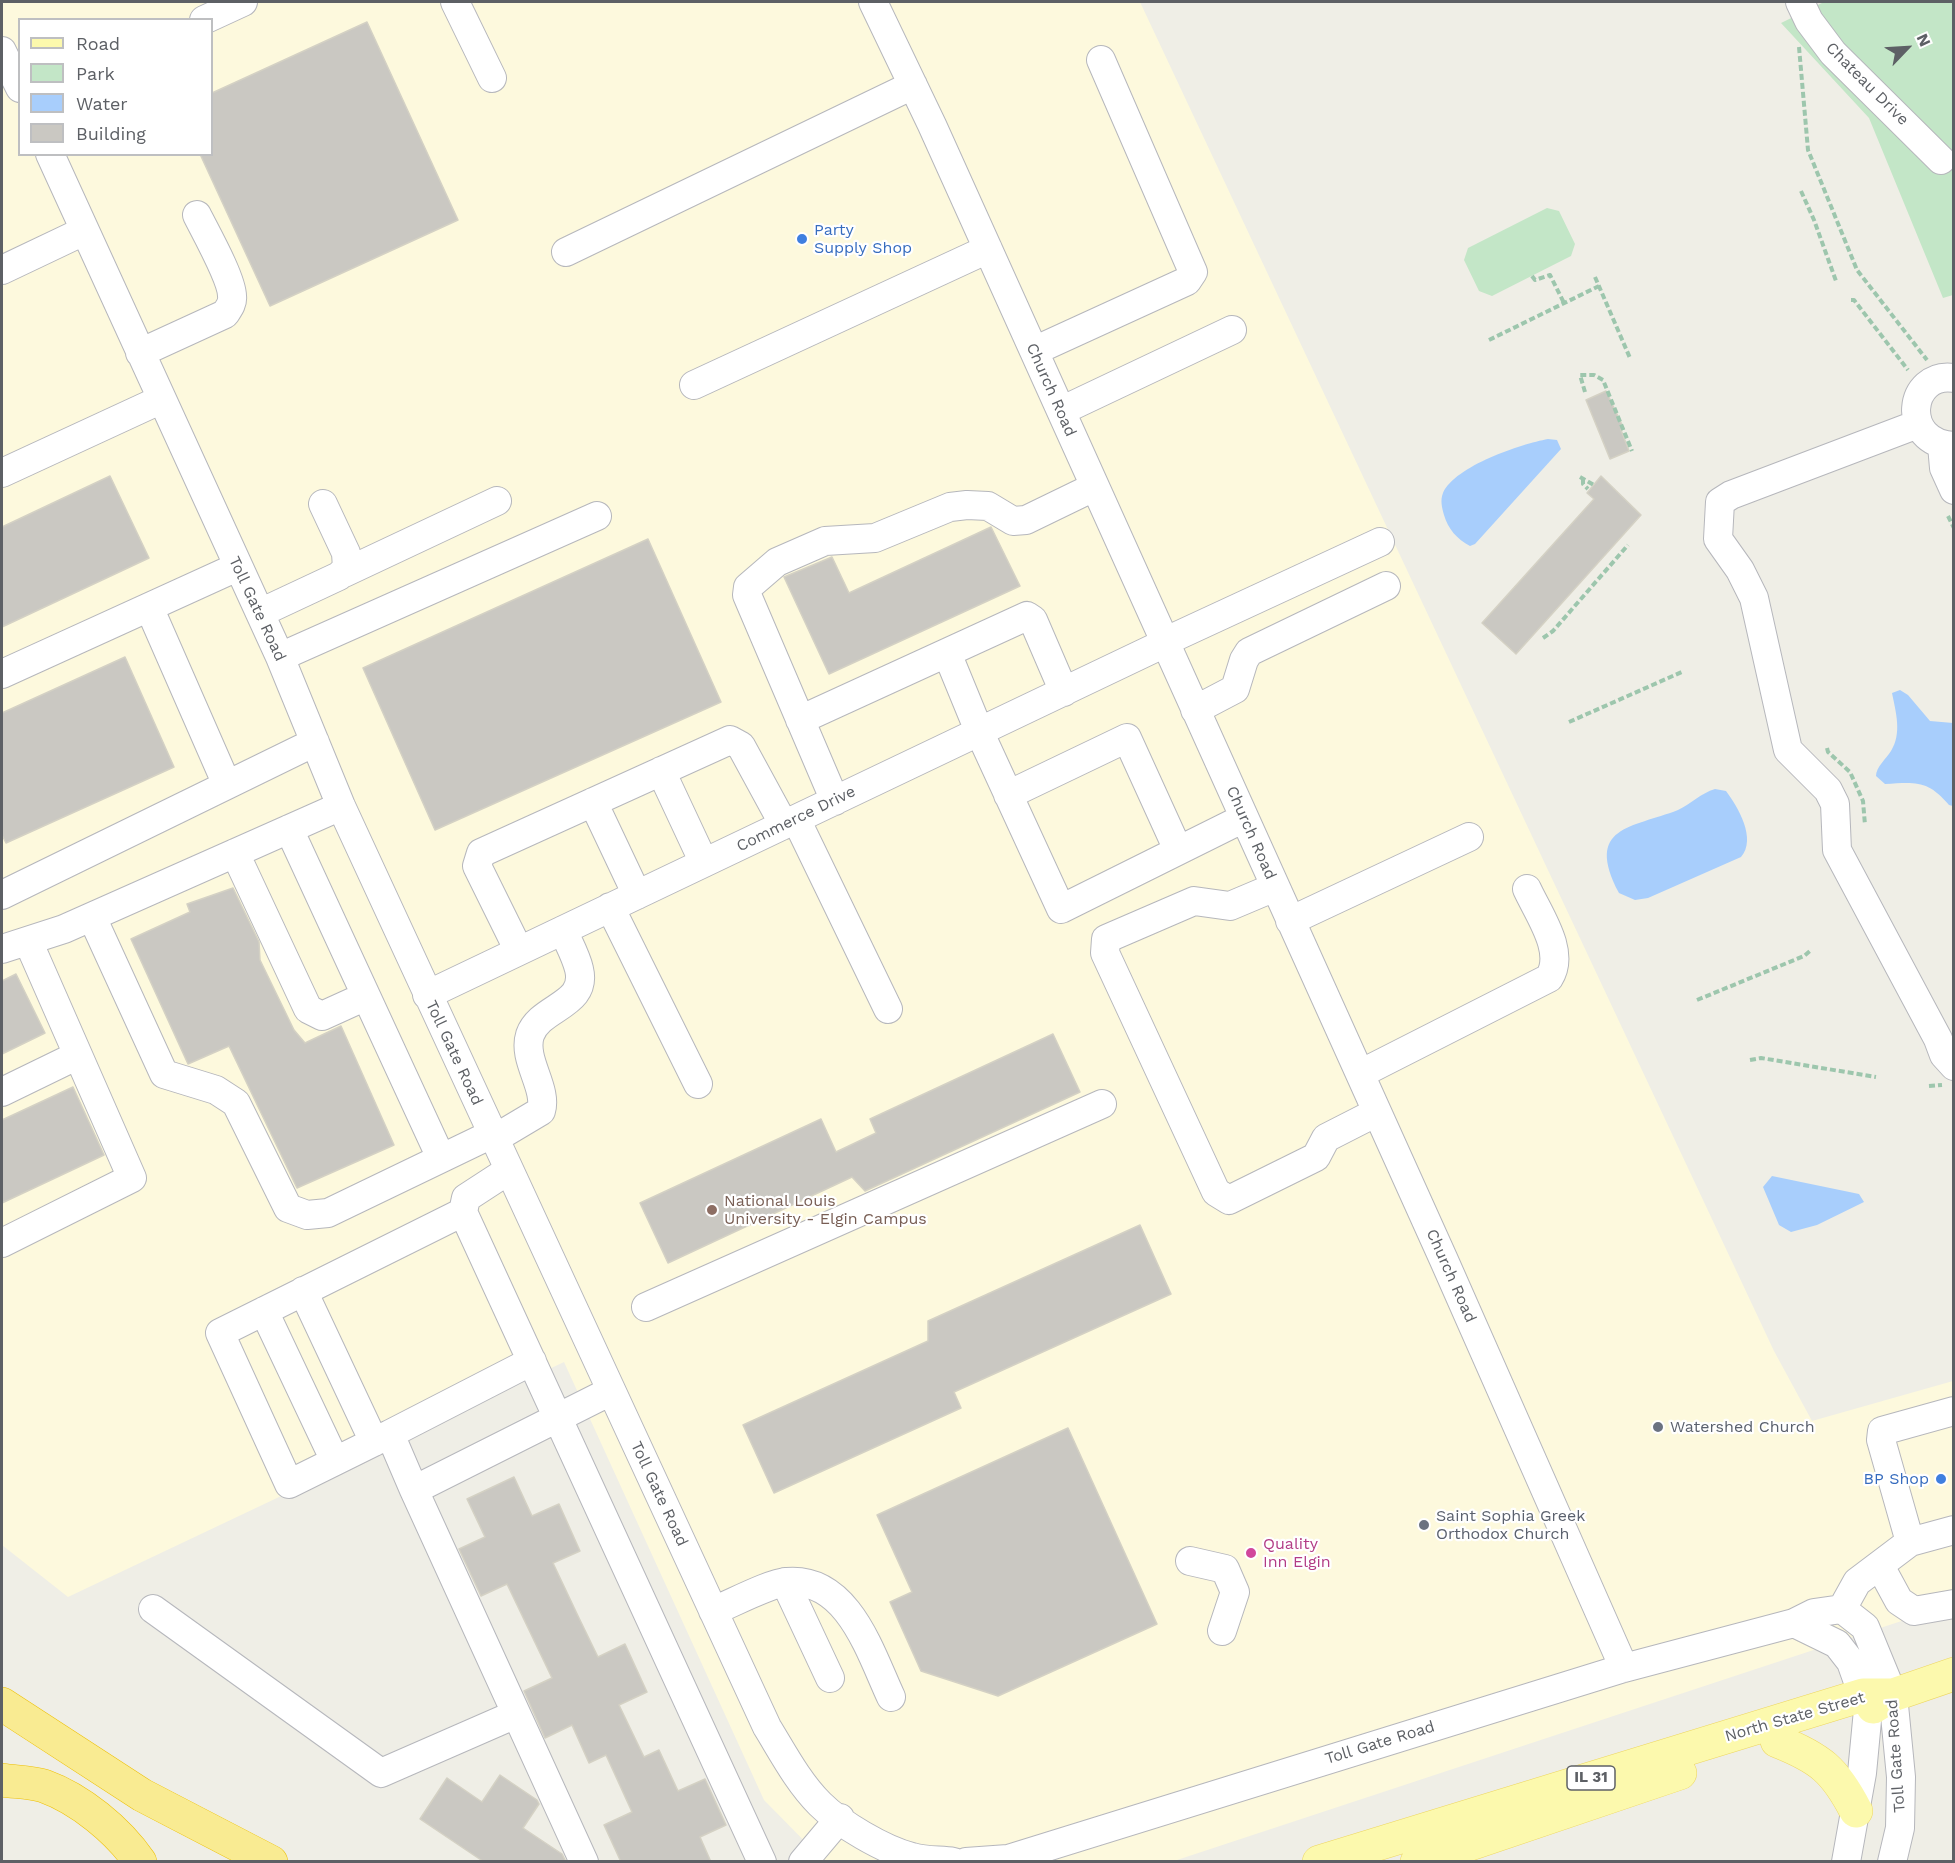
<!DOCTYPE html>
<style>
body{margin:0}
#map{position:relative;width:1955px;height:1863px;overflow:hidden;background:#efeee6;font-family:"Work Sans",sans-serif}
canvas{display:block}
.frame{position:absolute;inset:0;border:3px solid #5d6065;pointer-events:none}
.legend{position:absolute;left:18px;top:18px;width:195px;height:138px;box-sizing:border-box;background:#fff;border:2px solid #bebfc1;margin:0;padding:8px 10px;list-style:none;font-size:18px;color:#5d6065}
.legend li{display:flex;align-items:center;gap:12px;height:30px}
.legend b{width:30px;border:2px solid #bebfc1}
.north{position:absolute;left:1877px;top:18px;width:60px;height:60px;-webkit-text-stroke:4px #fff;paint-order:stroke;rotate:65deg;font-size:16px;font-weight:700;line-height:24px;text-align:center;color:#5d6065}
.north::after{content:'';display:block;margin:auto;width:21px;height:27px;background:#5d6065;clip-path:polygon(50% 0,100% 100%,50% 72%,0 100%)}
</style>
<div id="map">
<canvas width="1955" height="1863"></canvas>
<div class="frame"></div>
<ul class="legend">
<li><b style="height:8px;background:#fcf9ad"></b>Road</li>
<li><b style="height:16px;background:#c3e6c7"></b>Park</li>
<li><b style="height:16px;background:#a8cefc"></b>Water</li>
<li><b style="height:16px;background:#cac8c2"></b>Building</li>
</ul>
<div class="north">N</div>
</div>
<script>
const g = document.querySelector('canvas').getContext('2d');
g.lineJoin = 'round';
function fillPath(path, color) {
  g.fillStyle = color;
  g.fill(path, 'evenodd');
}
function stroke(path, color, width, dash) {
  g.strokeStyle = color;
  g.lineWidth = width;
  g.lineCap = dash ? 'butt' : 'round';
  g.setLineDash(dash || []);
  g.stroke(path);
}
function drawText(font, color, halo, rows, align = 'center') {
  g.font = font + ' "Work Sans",sans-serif';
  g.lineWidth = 4.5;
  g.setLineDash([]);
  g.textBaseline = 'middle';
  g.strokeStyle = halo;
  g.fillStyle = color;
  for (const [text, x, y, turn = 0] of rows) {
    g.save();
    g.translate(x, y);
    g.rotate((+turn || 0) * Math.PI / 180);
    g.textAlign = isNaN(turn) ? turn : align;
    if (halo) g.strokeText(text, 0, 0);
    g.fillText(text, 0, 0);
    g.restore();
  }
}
fillPath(new Path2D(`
 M2,2H1140L1774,1351L1812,1421L1953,1381V1604L1174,1861L825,1862L764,1800L564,1362L68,1597L2,1545ZM20,20H212V154H20Z`), '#fdf9dd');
fillPath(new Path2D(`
 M1824,2H1953V295L1943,298L1869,118L1781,23Z
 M1547,208L1559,211L1575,244L1571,256L1492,296L1479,291L1464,260L1468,248Z`), '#c3e6c7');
fillPath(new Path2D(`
 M1548,439L1557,440L1561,449L1475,544L1470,546C1457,539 1448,529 1444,515C1442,508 1440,500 1443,493C1455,466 1521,444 1548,439Z
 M1900,690L1908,695L1930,721L1953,723V806L1949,805C1928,780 1916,782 1885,784L1876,776C1876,767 1886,759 1891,751C1902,733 1896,713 1892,693Z
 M1715,789L1726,791C1738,807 1757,839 1741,857L1648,898L1635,900L1619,893C1584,826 1632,828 1678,810C1691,804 1701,793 1715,789Z
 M1772,1176L1859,1194L1864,1202L1817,1225L1791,1232L1779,1225L1763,1187Z`), '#a8cefc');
const building = new Path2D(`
 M367,22L458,220L270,306L200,154H212V93Z
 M1606,391L1624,429L1621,430L1629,451L1610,459L1586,400Z
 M110,476L149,558L2,627V527Z
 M1601,476L1641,515L1516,654L1482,623L1594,499L1587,493Z
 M991,527L1020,586L829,674L784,577L832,557L849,593Z
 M648,539L721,702L435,830L363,668Z
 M125,657L174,767L6,843L2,835V713Z
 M233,888L259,942L260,960L294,1030L305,1043L341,1026L394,1145L297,1188L229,1046L188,1064L131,939L190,912L187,904Z
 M16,974L45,1033L2,1054V981Z
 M1053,1034L1080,1092L865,1191L852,1177L668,1263L640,1203L821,1119L836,1152L876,1133L870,1119Z
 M73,1087L104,1155L2,1203V1120Z
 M1140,1225L1171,1294L954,1392L961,1408L774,1493L743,1425L928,1341V1321Z
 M1068,1428L1157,1624L998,1696L921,1671L890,1602L912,1592L877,1515Z
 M514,1477L532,1516L559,1504L580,1551L553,1563L579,1618L598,1657L625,1644L647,1692L619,1705L644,1757L659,1750L678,1791L705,1779L726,1825L700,1837L711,1862H621L604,1825L632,1812L606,1755L589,1763L572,1725L545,1738L524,1691L552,1678L507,1584L481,1596L459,1549L485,1537L467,1499Z
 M500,1775L537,1800L539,1804L523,1828L562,1854L566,1862H484L420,1819L447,1778L482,1802Z`);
fillPath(building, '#cac8c2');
stroke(building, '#d4d1c4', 1.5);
const minor = new Path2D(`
 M455,2L492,78
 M873,2L932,125L1443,1258L1624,1668
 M1800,2L1809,21L1833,53L1941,160
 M204,20L243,2
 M2,51L20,88
 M50,154L280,657L341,806L767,1727C783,1753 798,1782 820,1804C840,1824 884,1850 912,1857C925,1861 940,1860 954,1862
 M566,252L913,85
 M2,270L84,231
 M1034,351L1187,281L1193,272L1101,60
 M140,353L225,314C229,308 233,303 232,296C232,279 206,233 197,215
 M1954,378C1908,371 1899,443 1954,446
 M694,385L988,249
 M1061,411L1232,330
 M1918,424L1731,495L1720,502L1718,539L1740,570L1754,598L1788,750L1828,790L1835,804L1837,850L1938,1039L1944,1055L1954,1066
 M1942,445L1944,468L1954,490
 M2,473L160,400
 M344,573L497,501
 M149,607L227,785
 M260,613L339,576L347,568L346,553L323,504
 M1164,642L1380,542
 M947,653L979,731L1061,909L1244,818
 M280,657L597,516
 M2,674L237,567
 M1195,710L1235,689L1244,660L1249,652L1386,586
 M800,720L1027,616L1033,620L1064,692
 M661,771L704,863
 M1008,795L1127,738L1178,850
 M835,801L747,595L748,587L777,562L825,541L875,538L950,507L967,505L988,506L1013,521L1026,520L1094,487
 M593,802L637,895
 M796,819L888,1009
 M289,829L441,1158
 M235,853L308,1009L322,1016L366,996
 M1275,887L1230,906L1194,901L1106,939L1105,953L1216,1192L1229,1200L1316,1157L1326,1138L1377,1112
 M2,895L315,742
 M610,907L698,1084
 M92,917L164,1074L216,1090L236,1103L288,1208L307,1215L328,1213L492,1134
 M1290,921L1469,837
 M2,949L64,929L341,806
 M519,951L477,866L481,853L730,740L741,746L784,825
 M427,995L1165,643
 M1360,1074L1549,978C1566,952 1539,915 1527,889
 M2,1092L78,1055
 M494,1139L541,1111C548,1088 522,1060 530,1035C540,1006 588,1006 579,969C576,956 568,942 563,930
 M509,1170L466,1198L463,1212L762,1862
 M2,1243L132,1178L28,941
 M303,1291L374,1442
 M646,1307L1102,1104
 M264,1311L335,1461
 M390,1434L532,1361
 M414,1490L390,1434L289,1484L220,1333L463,1212
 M1910,1542L1954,1530
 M1190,1561L1225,1569L1235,1592L1222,1631
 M1880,1566L1899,1601L1914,1611L1954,1604
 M785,1582L830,1678
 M153,1609L381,1773L516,1714
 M1842,1609L1857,1582L1910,1542L1881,1440L1882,1431L1954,1411
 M713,1611C731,1604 770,1583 787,1582C848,1577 870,1652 891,1697
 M1794,1623L1837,1644L1851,1662L1868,1710L1862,1773L1846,1862
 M584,1862L414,1490L611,1391
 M803,1862L840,1818
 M966,1862L1008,1859L1624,1668L1794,1623L1814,1613L1842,1609L1865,1627L1893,1695L1901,1777L1900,1828L1892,1862`);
const major = new Path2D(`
 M1873,1707L1893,1695L1954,1674
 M1777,1741C1820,1758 1835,1770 1856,1811
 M1319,1862L1863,1695H1893
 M1417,1862L1680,1773`);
const highway = new Path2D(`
 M2,1704L142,1795L271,1862
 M2,1780C15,1782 31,1782 44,1786C80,1799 118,1830 140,1862`);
stroke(minor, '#b6b7bc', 30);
stroke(major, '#edd661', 34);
stroke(highway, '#edc008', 34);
stroke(new Path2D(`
 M1799,47L1808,150L1857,270L1927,360
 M1801,191L1814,220L1836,281
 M1532,276L1535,280L1550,275L1564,303
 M1595,277L1630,358
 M1851,300H1854L1908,370
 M1489,340L1599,286
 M1585,392L1580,375H1594L1603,380L1632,451
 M1580,477L1594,485
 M1583,479V484L1588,489
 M1948,516L1954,528
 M1543,638L1553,631L1628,545
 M1569,722L1684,671
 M1827,748L1828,752L1850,772L1863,801L1865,825
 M1697,1000L1804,956L1810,951
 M1750,1060L1761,1058L1876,1077
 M1929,1086L1942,1085`), '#9dc6ad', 4, [6, 3]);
stroke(minor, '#fff', 28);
stroke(major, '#fcf9ad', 33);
stroke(highway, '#f9eb92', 33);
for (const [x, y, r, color] of [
 [802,239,6,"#3f7fe0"],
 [712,1210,6,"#8d6e63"],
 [1658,1427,6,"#6b7280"],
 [1941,1479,6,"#3f7fe0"],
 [1424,1525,6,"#6b7280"],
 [1251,1553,6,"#d1479c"]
]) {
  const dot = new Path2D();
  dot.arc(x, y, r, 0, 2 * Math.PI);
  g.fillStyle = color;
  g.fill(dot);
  stroke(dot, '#fff', 2);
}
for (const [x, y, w] of [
 [1591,1778,48]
]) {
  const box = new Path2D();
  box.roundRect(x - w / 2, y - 12, w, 24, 4.5);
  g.fillStyle = '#fff';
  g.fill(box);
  stroke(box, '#5d6065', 1.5);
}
drawText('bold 15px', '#5d6065', null, [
 ["IL 31",1591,1778]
]);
drawText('16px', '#5d6065', '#fff', [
 ["Chateau Drive",1867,84,45],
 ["Church Road",1051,390,66],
 ["Toll Gate Road",257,609,65],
 ["Commerce Drive",796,819,-26],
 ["Church Road",1251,833,66],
 ["Toll Gate Road",454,1053,65],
 ["Church Road",1451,1276,66],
 ["Toll Gate Road",659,1494,65],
 ["North State Street",1795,1717,-16],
 ["Toll Gate Road",1380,1743,-17],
 ["Toll Gate Road",1896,1756,-94]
]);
drawText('16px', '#366cbe', '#fff', [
 ["Party",814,230],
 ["Supply Shop",814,248],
 ["BP Shop",1929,1479,"right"]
], 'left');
drawText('16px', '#785e54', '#fff', [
 ["National Louis",724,1201],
 ["University - Elgin Campus",724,1219]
], 'left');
drawText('16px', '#5b616d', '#fff', [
 ["Watershed Church",1670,1427],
 ["Saint Sophia Greek",1436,1516],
 ["Orthodox Church",1436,1534]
], 'left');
drawText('16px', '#b23c85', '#fff', [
 ["Quality",1263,1544],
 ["Inn Elgin",1263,1562]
], 'left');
</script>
